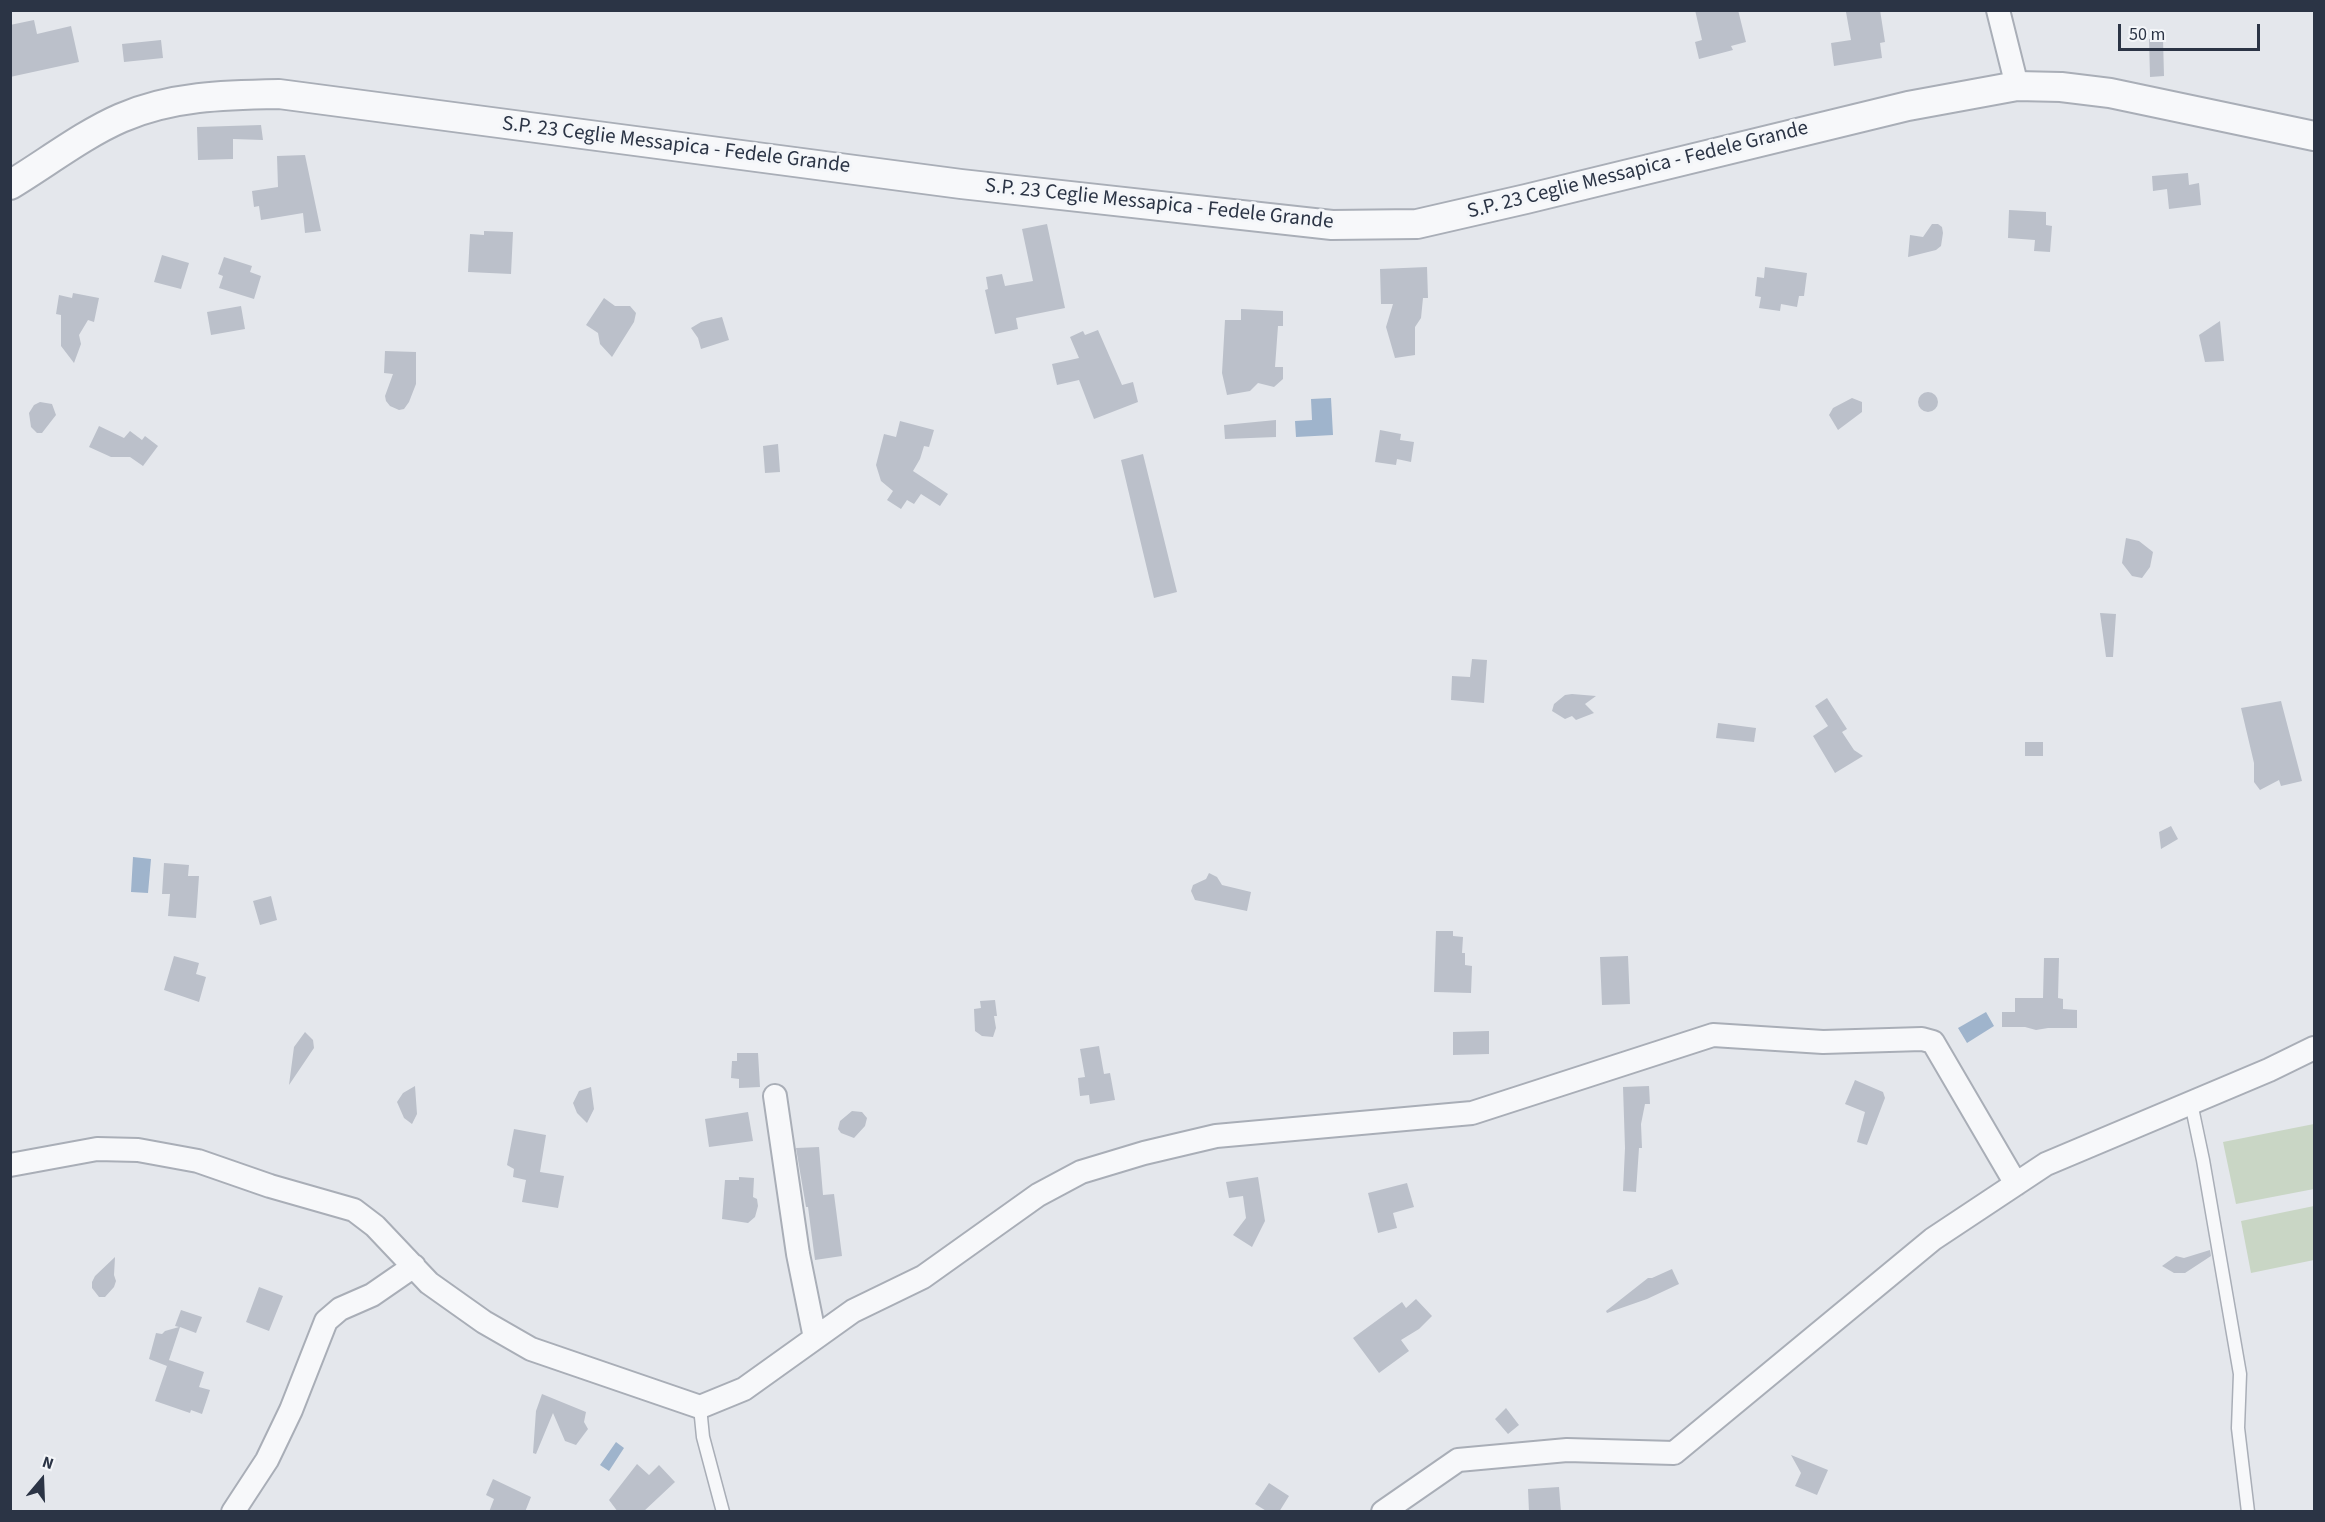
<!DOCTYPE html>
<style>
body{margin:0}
#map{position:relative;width:2325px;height:1522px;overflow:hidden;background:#e4e7ec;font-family:"Source Sans 3",sans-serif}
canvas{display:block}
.frame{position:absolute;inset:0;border:12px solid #2b3445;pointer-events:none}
.north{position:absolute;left:12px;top:1450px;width:60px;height:60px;-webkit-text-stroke:4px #f4f6f9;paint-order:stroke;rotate:19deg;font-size:16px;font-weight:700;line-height:24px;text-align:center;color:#2b3445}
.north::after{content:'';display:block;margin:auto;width:21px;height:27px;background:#2b3445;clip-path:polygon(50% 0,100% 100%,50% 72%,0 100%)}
.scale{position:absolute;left:2118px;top:24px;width:142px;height:27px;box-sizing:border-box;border:3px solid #2b3445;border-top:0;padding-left:8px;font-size:18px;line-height:21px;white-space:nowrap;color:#2b3445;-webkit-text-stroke:4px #f4f6f9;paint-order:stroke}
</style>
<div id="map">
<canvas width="2325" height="1522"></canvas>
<div class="frame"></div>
<div class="north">N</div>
<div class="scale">50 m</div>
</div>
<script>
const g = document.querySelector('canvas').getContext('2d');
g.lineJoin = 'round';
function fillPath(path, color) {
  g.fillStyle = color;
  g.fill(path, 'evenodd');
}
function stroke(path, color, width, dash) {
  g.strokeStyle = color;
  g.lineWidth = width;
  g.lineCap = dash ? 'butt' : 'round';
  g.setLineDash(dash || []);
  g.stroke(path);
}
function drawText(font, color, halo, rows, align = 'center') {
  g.font = font + ' "Source Sans 3",sans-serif';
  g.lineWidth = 6;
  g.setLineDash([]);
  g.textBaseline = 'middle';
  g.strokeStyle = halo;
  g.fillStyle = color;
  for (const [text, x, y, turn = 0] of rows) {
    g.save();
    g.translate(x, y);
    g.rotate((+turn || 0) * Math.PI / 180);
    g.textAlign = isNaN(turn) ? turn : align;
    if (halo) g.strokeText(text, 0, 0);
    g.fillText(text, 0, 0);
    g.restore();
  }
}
fillPath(new Path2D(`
 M2314,1124V1189L2236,1204L2223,1142Z
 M2314,1206V1260L2251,1273L2241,1221Z`), '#c9d6c5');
fillPath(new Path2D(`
 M1331,398L1333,435L1296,437L1295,421L1312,420L1311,399Z
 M133,857L151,859L148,893L131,892Z
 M1986,1012L1994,1026L1967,1043L1958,1028Z
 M616,1442L624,1448L609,1471L600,1465Z`), '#9fb4cc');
fillPath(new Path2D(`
 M1695,10H1738L1746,42L1731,46L1733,50L1699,59L1695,42L1702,40Z
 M1858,10H1880L1885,42L1880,43L1882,58L1834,66L1831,43L1851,40L1846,12Z
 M34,20L37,34L71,26L79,62L10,77V25Z
 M2163,38L2164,76L2150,77L2149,39Z
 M161,40L163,58L124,62L122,44Z
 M261,125L263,140L233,139V159L198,160L197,127Z
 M305,155L321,231L305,233L303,213L261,220L259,206L254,207L252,191L278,187L277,156Z
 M2188,173L2189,185L2199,183L2201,205L2169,209L2167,189L2153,191L2152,176Z
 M2009,210L2046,212V225L2052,226L2050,252L2034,251L2035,240L2008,238Z
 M1047,224L1065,308L1016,318L1018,329L995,334L985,290L988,289L986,277L1002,274L1005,286L1033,281L1022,229Z
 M1932,224H1938L1942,227L1943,233L1941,246L1936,250L1908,257L1910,235L1923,237Z
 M484,231L513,232L511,274L468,272L470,234L484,235Z
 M162,255L189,263L181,289L154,282Z
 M224,257L252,266L250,272L261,276L254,299L219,288L223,276L218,274Z
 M1427,267L1428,298H1423L1421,318L1415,327V355L1395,358L1386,327L1393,304H1381L1380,269Z
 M1765,267L1807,273L1804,296H1799L1797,307L1781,304L1780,311L1759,308L1761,297L1755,296L1757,277L1764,278Z
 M73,293L99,298L94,322L88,320L79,335L81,344L74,363L61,346V315L56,314L59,295L72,298Z
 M604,298L615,306H630L636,313L634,322L612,357L600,344L598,333L586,325Z
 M241,306L245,329L211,335L207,312Z
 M1241,309L1283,311V326H1278L1275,367H1283V379L1274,387L1258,383L1250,391L1227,395L1222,373L1225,320H1241Z
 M722,317L729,340L701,349L698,338L691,328L701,322Z
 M2220,321L2224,361L2205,362L2199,335Z
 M1098,330L1122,385L1133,382L1138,402L1094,419L1079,380L1057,385L1052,364L1079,358L1070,337L1083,331L1085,335Z
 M385,351L416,352V384L409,402L404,409L399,410L390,406L386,401L385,396L393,374L384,373Z
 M1918 402a10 10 0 1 1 20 0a10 10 0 1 1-20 0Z
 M1852,398L1862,402V412L1838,430L1829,415L1833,408Z
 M40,402L52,404L56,415L42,433H37L31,427L29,413L34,405Z
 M1276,420V437L1225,439L1224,425Z
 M900,421L934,430L929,447L924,446L920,459L913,471L948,494L940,506L921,494L914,504L907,500L901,509L887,500L893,491L881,481L876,465L884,434L896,437Z
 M99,426L124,438L130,431L142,440L145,436L158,446L143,466L130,457H111L89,447Z
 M1380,430L1401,434L1400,440L1414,442L1411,462L1397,459L1396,465L1375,462Z
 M778,444L780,472L765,473L763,446Z
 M1143,454L1177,592L1154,598L1121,460Z
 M2126,538L2139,541L2153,552L2150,567L2142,578L2132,576L2122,563Z
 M2100,613L2116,614L2113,657H2106Z
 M1472,659L1487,660L1484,703L1451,700L1452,676L1470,677Z
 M1572,694L1596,696L1585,704L1594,713L1576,720L1572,716L1565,719L1552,711L1554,704L1565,695Z
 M1827,698L1847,729L1842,732L1854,750L1863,756L1835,773L1813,736L1828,726L1815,706Z
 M2281,701L2302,781L2281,786L2279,780L2260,790L2254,782V763L2241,708Z
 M1718,723L1756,728L1754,742L1716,738Z
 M2025,742H2043V756H2025Z
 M2171,826L2178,839L2161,849L2159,832Z
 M164,863L189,865L188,876H199L196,918L168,916L170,894H162Z
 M1209,873L1217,877L1222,885L1251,892L1247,911L1195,900L1191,891L1193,885L1206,879Z
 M271,896L277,920L260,925L253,901Z
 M1436,931H1453V936L1463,937L1462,953H1465V965L1472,966L1471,993L1434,992Z
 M174,956L199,963L196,974L206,977L199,1002L164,990Z
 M1628,956L1630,1004L1602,1005L1600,957Z
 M2044,958H2059L2058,998L2063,999V1009L2077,1010V1028H2048L2036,1030L2025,1027H2002V1012H2015V998H2043Z
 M995,1000L997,1016H994L996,1028L993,1037L982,1036L975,1031L974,1009L981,1008L980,1001Z
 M1489,1031V1054L1453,1055V1032Z
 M305,1032L313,1040L314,1048L289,1085L294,1047Z
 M1099,1046L1104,1074L1110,1073L1115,1100L1090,1104L1089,1095L1080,1096L1078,1078L1085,1077L1080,1049Z
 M737,1053H758L760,1087L739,1088V1079L731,1078L732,1061H737Z
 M1855,1080L1883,1092L1885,1098L1867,1145L1857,1142L1865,1112L1845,1104Z
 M415,1086L417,1114L412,1124L404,1118L397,1102L403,1093Z
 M1649,1086L1650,1104H1645L1641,1124L1642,1148H1639L1636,1192L1623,1191L1625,1148L1623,1087Z
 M591,1087L594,1109L587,1123L577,1113L573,1103L579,1091Z
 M852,1111L862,1112L867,1118L865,1126L854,1138L841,1133L838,1129L840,1121Z
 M748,1112L753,1141L709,1147L705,1119Z
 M514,1129L546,1135L540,1172L564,1176L558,1208L522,1202L526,1180L513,1177L514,1169L507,1165Z
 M819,1147L823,1195L834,1194L842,1256L815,1260L808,1207H806L796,1148Z
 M739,1177L754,1178L753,1197L757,1199L758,1206L755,1217L748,1223L722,1219L725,1180H739Z
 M1258,1177L1265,1221L1252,1247L1233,1235L1246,1218L1243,1196L1229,1198L1226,1182Z
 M1407,1183L1414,1207L1393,1213L1397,1228L1378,1233L1368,1193Z
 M2210,1250L2211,1256L2185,1273H2174L2162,1266L2176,1256L2184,1258Z
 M115,1257L114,1275L116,1281L114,1287L105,1297H99L92,1288V1282L95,1276Z
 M1672,1269L1679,1284L1647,1299L1607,1313L1606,1311L1648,1278H1652Z
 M259,1287L283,1296L269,1331L246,1322Z
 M1416,1299L1432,1316L1419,1329L1401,1340L1409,1351L1379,1373L1353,1338L1402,1302L1406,1308Z
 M181,1310L202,1317L196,1333L180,1327L167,1366L149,1359L156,1333L162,1334L165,1331L179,1327L175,1326Z
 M169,1360L204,1372L199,1387L210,1390L202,1414L191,1410L190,1413L155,1401Z
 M542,1394L586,1412L584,1422L588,1429L576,1445L565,1441L553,1413L536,1454L533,1453L536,1411Z
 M1506,1408L1519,1425L1508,1434L1495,1419Z
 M1791,1455L1828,1470L1817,1495L1795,1486L1801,1473Z
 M637,1464L649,1475L659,1465L675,1482L643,1512H618L609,1500Z
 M493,1479L531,1497L525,1512H489L494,1499L486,1495Z
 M1269,1483L1289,1496L1279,1512H1268L1255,1504Z
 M1559,1487L1561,1512H1529L1528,1489Z`), '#bbc0ca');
const service = new Path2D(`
 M2191,1103L2203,1160L2240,1374L2238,1428L2248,1512
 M700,1407L703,1437L723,1512`);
const minor = new Path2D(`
 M1998,10L2017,86
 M775,1096L798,1254L815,1338
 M10,1165L97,1149L138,1150L198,1161L270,1186L354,1210L375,1226L429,1283L484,1322L531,1349L700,1407L744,1389L853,1311L923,1277L1038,1195L1081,1172L1144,1153L1216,1136L1472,1113L1713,1035L1823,1042L1922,1039L1933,1042L2016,1184
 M233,1512L267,1460L291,1410L326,1321L340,1309L372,1295L414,1266
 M1383,1512L1458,1460L1567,1450L1674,1453L1933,1239L2046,1164L2269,1070L2314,1048`);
const tertiary = new Path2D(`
 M10,185C45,164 84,134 121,118C171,96 224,95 279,94L961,184L1332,225L1417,224L1526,199L1908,106L2017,86L2061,87L2110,93L2314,136`);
stroke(service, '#a9aeb7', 15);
stroke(minor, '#a9aeb7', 26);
stroke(tertiary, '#a9aeb7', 32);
stroke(service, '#f7f8fa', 12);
stroke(minor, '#f7f8fa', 22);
stroke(tertiary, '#f7f8fa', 28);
drawText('21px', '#2b3445', '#f4f6f9', [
 ["S.P. 23 Ceglie Messapica - Fedele Grande",676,146,7],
 ["S.P. 23 Ceglie Messapica - Fedele Grande",1638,171,-14],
 ["S.P. 23 Ceglie Messapica - Fedele Grande",1159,205,6]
]);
</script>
